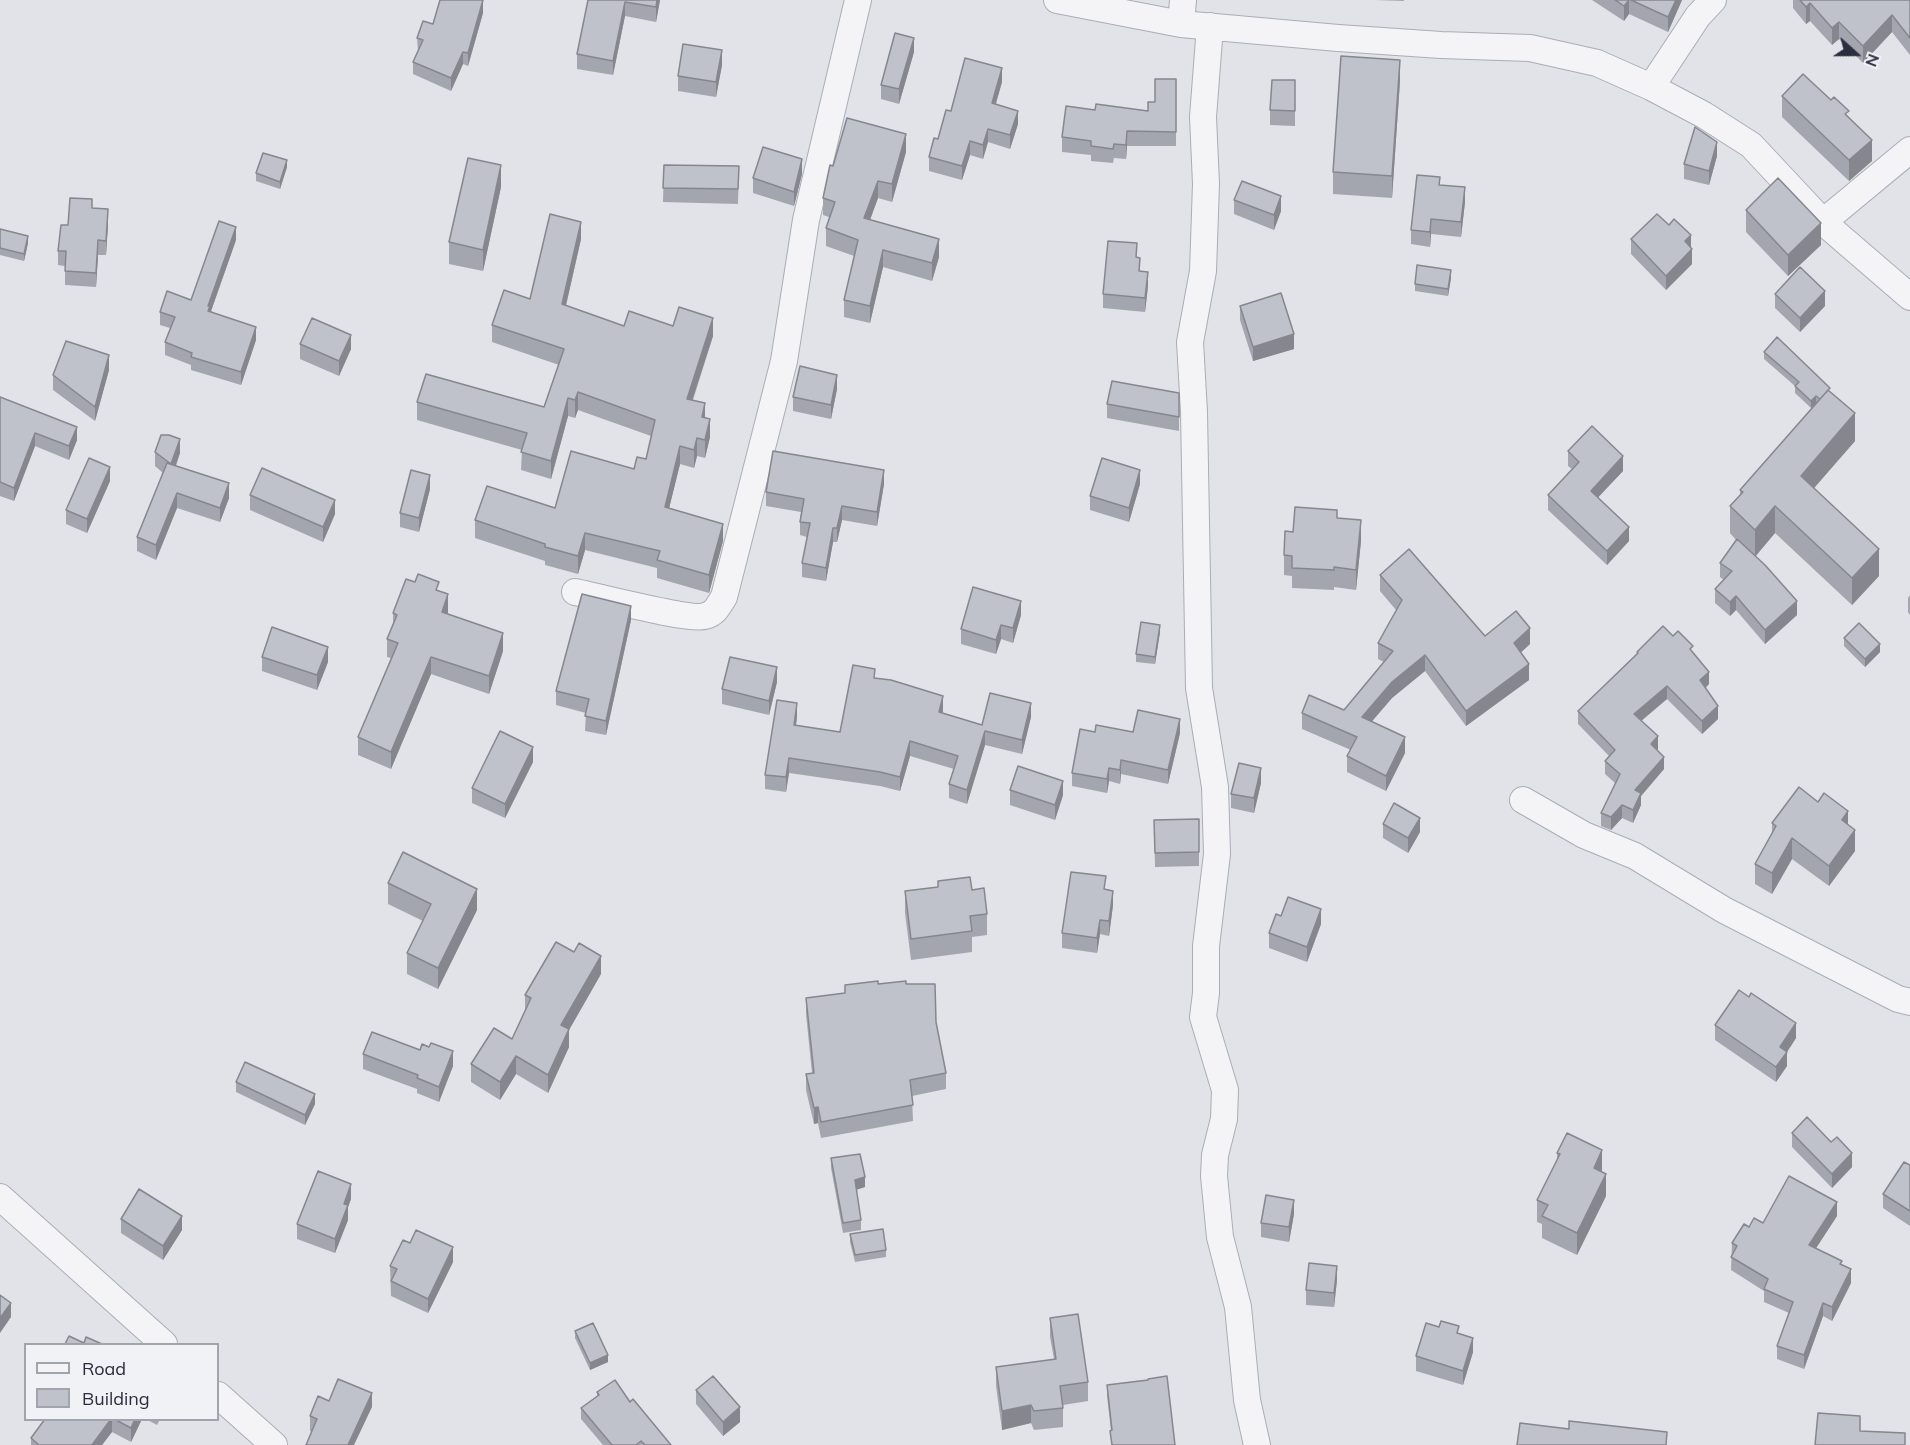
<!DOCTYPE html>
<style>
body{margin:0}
#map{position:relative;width:1910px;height:1445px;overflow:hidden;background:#e1e3e9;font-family:Mulish,sans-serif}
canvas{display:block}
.legend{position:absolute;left:24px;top:1343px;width:195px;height:78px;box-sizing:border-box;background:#f1f2f6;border:2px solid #a2a4ad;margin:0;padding:8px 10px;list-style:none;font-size:18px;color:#2b2e3f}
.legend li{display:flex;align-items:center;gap:12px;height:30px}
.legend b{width:30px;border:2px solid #a2a4ad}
.north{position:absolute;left:1826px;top:24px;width:60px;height:60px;-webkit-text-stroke:4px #f1f2f6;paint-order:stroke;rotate:111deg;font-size:16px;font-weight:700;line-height:24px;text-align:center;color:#2b2e3f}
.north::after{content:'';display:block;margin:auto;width:21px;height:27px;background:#2b2e3f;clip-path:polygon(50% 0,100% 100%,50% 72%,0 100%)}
</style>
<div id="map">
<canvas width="1910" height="1445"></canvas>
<ul class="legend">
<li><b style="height:8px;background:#f4f4f7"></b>Road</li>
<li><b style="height:16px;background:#bfc1cb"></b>Building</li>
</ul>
<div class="north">N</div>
</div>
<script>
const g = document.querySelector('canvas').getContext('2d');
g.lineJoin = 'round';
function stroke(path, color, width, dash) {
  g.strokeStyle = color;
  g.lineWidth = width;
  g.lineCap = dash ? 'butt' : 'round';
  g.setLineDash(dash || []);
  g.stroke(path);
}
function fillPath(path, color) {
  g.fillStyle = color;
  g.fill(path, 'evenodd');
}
const minor = new Path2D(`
 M1057,0L1181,24L1338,38L1441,45L1530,48L1597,63L1651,87L1704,115L1751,145L1823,222L1910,297
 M1181,24L1183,0
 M1210,26L1203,117L1206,184L1203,271L1190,342L1194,412L1199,688L1215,787L1217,854L1206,946V993L1203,1017L1225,1090L1224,1119L1215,1155L1214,1176L1220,1237L1238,1307L1247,1400L1257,1445
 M1651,87L1698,16L1713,0
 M1823,222L1910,150
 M575,592C596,596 690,621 705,616C716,613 718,606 724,597L784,361L806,220L858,0
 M1523,800L1584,835L1635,856L1724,910L1898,999L1910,1002
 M0,1197L164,1344
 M218,1395L274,1445`);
stroke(minor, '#aaadb6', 28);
stroke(minor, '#f4f4f7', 26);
fillPath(new Path2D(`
 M588,0H660L656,22L625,16L613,75L577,69V54Z
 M1375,0H1404V1Z
 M1592,0H1682L1668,32L1629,14L1624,21Z
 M1793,0H1910V55L1892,32L1863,63L1839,39L1832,45L1810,21L1806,24L1793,8Z
 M483,13L468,66L463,64L451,91L413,74V62L418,51L417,38L433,24Z
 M914,52L899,104L881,99V85Z
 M722,65L716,97L678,91V76Z
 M1176,79V146H1127L1126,159L1114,158L1113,163L1091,161V155L1062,152V137L1095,110L1148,111Z
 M1295,80V126L1270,125V110Z
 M1400,81L1392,198L1333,194V172Z
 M1002,82L996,104L1018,124L1010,149L988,142L983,159L970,155L962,180L929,171V157L951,111Z
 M1782,96L1831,100L1849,117L1872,161L1849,181L1782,117Z
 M906,152L892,202L878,198L870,220L939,257L932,281L883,267L870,323L844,317V300L854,256L826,246V228L829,217L823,215V198L833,166Z
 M1717,156L1709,185L1684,179V164Z
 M664,165L739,166L738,204L663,202Z
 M287,167L280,189L256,181V173Z
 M802,174L794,206L753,193V178Z
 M1440,185L1465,202L1461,237L1431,234L1430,247L1411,244V230Z
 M501,187L483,271L449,264V242Z
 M1234,200L1281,211L1274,230L1234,214Z
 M92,208L108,224L106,255H98L96,287L65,285V266L58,265V251L68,225Z
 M1746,210L1821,245L1788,276L1746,232Z
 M0,229L28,243L24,261L0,255Z
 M581,239L566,306L624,326H673L713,336L693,400L705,418L710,437L705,458L697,456L694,468L680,464L669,508L723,541L709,593L657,578V568L585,550L578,574L545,565V561L475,538V520L555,508L634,469L646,459L651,436L578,410L575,418L568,416L551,479L521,470L522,450L417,420V402L544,407L559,365L492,342V325L530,299Z
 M1631,239L1691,247L1692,264L1666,290L1631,254Z
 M236,240L211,311L256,340L241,385L191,370V365L165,355V342L170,328L160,325V312L191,300Z
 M1137,257L1140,271L1148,286L1145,312L1103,308V294Z
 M1451,278L1448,296L1415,291V284Z
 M1775,294L1825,306L1800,332L1775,308Z
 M1240,306L1294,349L1253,361L1240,320Z
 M300,344L351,349L339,376L300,359Z
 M1764,352L1830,392L1855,441L1814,488L1879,576L1852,605L1775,533L1755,556L1797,615L1765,644L1736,610L1730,616L1715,603V589L1724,580L1720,577V563L1736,540L1730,533V506L1740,495V490L1816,403L1811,408L1795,393V386L1764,359Z
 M109,370L95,421L53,390V375Z
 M837,389L831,419L793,411V397Z
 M1179,393V431L1107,418V404Z
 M0,397L77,440L69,460L35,446L14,501L0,496Z
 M1568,451L1623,471L1598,497L1629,541L1607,565L1548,510V495L1572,469L1568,466Z
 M155,452L180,453L176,466L229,498L220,522L177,508L156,560L137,551V537L163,473L155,466Z
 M110,481L87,533L66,524V510Z
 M884,484L877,526L842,520L837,542H833L826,581L802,577V563L807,537L800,535V522L801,512L766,506V492Z
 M1140,484L1129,522L1090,510V496Z
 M430,489L419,532L400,527V513Z
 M250,495L335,514L323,542L250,510Z
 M1337,518L1361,541L1356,590L1334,587V590L1292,588V576L1284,575V555L1293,532Z
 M1380,575L1485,636L1530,644L1521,652L1529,680L1466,726L1425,671L1392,698L1372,721L1405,753L1386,791L1347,772V756L1351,750L1302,729V713L1344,710L1384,662L1378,659V643L1396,610L1380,591Z
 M439,591L448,612L447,614L503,651L489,694L431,674L391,769L358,755V737L391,658L387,657V639L393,623V613Z
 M1910,595V615L1908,612V598Z
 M1021,615L1013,643L1001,639L996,654L961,644V629Z
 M631,620L606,735L585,731L586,713L556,705V691Z
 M1160,632L1155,664L1136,662V654Z
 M1673,636L1693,653L1709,684L1706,688L1718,719L1702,734L1667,699L1641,721L1658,749L1657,750L1664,769L1641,796V805L1633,823L1622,818L1611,830L1601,826V813L1615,783L1605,774V761L1609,756L1578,724V711L1637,654V652Z
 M1844,638L1880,652L1865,667L1844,646Z
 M262,657L328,662L317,690L262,671Z
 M875,679L943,711V713L982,725L1031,717L1022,754L985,745L967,804L949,798V784L954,769L910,756L900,791L880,786L789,773L786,792L765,789V775L797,717L796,725L840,732Z
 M777,682L769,715L722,704V689Z
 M1095,732H1133L1180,733L1168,784L1121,774L1120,784L1109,781L1107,793L1072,786V773Z
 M533,762L505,818L472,803V788Z
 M1261,783L1254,813L1231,808V794Z
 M1010,790L1063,795L1055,820L1010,805Z
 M1199,819V866L1155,867L1154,820Z
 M1772,823L1848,825L1855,851L1829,886L1792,859L1772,894L1755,884V864L1772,833Z
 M1383,824L1420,832L1408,853L1383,838Z
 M388,883L477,910L438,989L407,974V953L423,921L388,904Z
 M1106,889L1113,905L1109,936L1100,934L1097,953L1062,948V933Z
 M972,890L987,914V935L972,937V952L911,960L905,913V891Z
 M1281,916L1321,924L1307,962L1269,948V933Z
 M601,974L569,1030V1047L548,1093L516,1074L500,1100L471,1082V1064L512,1039L525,1010V995Z
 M878,984H906L936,1022L946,1073V1089L912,1096L913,1121L821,1138L818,1123L814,1124L806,1090V1074L812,1073L806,1014V998L845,994V985Z
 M1715,1025L1796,1038L1787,1052V1066L1776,1082L1715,1040Z
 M363,1054L453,1066L439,1102L417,1093V1089L363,1069Z
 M236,1082L315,1104L305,1125L236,1092Z
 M1792,1133L1852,1167L1832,1188L1792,1147Z
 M1557,1153L1602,1172L1606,1196L1577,1255L1542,1238V1224L1537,1222V1200L1557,1159Z
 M831,1158L865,1187L856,1190L861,1220V1230L843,1233L831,1168Z
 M1910,1165V1226L1883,1208V1194Z
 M351,1199L348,1207V1220L335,1253L297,1239V1224Z
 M1294,1214L1289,1242L1261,1237V1223Z
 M1837,1216L1816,1248L1842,1265L1851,1283L1832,1321L1823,1316L1804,1369L1777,1359V1346L1789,1313L1764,1302V1291L1731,1270L1732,1243L1749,1227L1763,1223Z
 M121,1219L182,1230L163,1260L121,1233Z
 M850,1234L886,1250V1257L855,1262L850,1242Z
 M453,1262L428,1313L391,1296L390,1266Z
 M1337,1280L1334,1307L1306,1305V1290Z
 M1050,1318L1088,1382V1401L1063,1405V1427L1034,1430L1031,1423L1002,1430L996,1386V1367L1054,1359L1050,1337Z
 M575,1331L608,1362L590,1370L575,1338Z
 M1459,1333L1473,1352L1463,1385L1416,1371V1356Z
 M1107,1385L1175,1445H1111V1431L1107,1396Z
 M696,1390L740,1422L723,1436L696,1404Z
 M597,1392L630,1402L671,1445H603L581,1419V1408L597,1396Z
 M329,1401L372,1407L312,1432L310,1431V1416Z
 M45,1419H142L131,1442L112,1432L102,1445H31V1438Z
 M146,1419H160L157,1425Z`), '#a4a6af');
fillPath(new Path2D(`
 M483,0V13L468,66V53Z
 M657,0H660L656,22V7Z
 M1629,0V14L1624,21V6Z
 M1676,0H1682L1668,32V17Z
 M625,2V16L613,75V61Z
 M1810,3V21L1806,24V7Z
 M1892,15V32L1863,63V46Z
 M1839,22V39L1832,45V28Z
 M914,38V52L899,104V89Z
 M722,50V65L716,97V82Z
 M463,52V64L451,91V78Z
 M1400,60V81L1392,198V176Z
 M1002,68V82L992,116V103Z
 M1018,111V124L1010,149V135Z
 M988,129V142L983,159V145Z
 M1127,131V146L1126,159V145Z
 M906,134V152L892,202V184Z
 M1872,140V161L1849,181V160Z
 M970,141V155L962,180V166Z
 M1717,142V156L1709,185V171Z
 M802,159V174L794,206V192Z
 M287,160V167L280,189V182Z
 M501,165V187L483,271V250Z
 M878,181V198L864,236V218Z
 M1465,187V202L1461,237V222Z
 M1281,196V211L1274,230V215Z
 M108,209V224L106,255V241Z
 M1431,219V234L1430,247V232Z
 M581,222V239L562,322V304Z
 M1821,223V245L1788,276V255Z
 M236,227V240L210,314V319L208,306Z
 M1691,235V249L1685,241Z
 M28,236V243L24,261V254Z
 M939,239V257L932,281V263Z
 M98,240V255L96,287V273Z
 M1692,249V264L1666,290V276Z
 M883,250V267L870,323V306Z
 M1451,270V278L1448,296V289Z
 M1148,272V286L1145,312V298Z
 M1825,291V306L1800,332V318Z
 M713,318V336L687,416V399Z
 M256,327V340L241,385V372Z
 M1294,334V349L1253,361V347Z
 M351,335V349L339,376V361Z
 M109,355V370L95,421V407Z
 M837,375V389L831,419V405Z
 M578,392V410L575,418V400Z
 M1816,396V403L1811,408V401Z
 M568,398V416L551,479V461Z
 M705,403V421L702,417Z
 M1855,413V441L1801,503V476Z
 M710,419V437L705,458V440Z
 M77,427V440L69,460V446Z
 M35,433V446L14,501V488Z
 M697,438V456L694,468V450Z
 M180,439V453L171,478V464Z
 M680,446V464L665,525V507Z
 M1623,456V471L1591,505V491Z
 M110,467V481L87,533V519Z
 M884,470V484L877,526V512Z
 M1140,470V484L1129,522V508Z
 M430,475V489L419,532V518Z
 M229,483V498L220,522V508Z
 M177,493V508L156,560V545Z
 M335,500V514L323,542V527Z
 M842,506V520L837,542V528Z
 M1775,506V533L1755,557V530Z
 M1361,520V541L1356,590V570Z
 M723,524V541L709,593V575Z
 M1629,527V541L1607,565V551Z
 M833,528V542L826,581V568Z
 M585,533V550L578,574V556Z
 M1879,549V576L1852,605V578Z
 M448,594V612L442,630V612Z
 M1736,596V610L1730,616V602Z
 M1021,601V615L1013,643V628Z
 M1797,601V615L1765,644V630Z
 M631,606V620L606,735V721Z
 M1001,625V639L996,654V640Z
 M1160,625V632L1155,664V657Z
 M1530,628V644L1514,659V643Z
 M503,633V651L489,694V676Z
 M1880,644V652L1865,667V659Z
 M328,647V662L317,690V675Z
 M1425,655V671L1392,698L1362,733V717L1392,682Z
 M431,657V674L391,769V752Z
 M1529,664V680L1466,726V711Z
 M777,667V682L769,715V701Z
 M1709,672V684L1700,692V680Z
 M1667,686V699L1634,727V714Z
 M943,696V711L939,726V712Z
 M797,703V717L794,739V725Z
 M1031,703V717L1022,754V740Z
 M1718,706V719L1702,734V721Z
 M1180,719V733L1168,784V770Z
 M985,731V745L967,804V790Z
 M1658,736V749L1651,757V744Z
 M1405,737V753L1386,791V776Z
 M910,741V756L900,791V777Z
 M533,747V762L505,818V804Z
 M1664,757V769L1641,796V805L1633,823V810L1635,790Z
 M789,758V773L786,792V777Z
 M1121,760V774L1120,784V770Z
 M1109,768V781L1107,793V779Z
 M1261,768V783L1254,813V798Z
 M1063,781V795L1055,820V805Z
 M1622,805V818L1611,830V817Z
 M1848,811V832L1842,820Z
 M1420,818V832L1408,853V838Z
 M1855,830V851L1829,886V866Z
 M1792,838V859L1772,894V873Z
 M477,889V910L438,989V968Z
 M1113,891V905L1109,936V921Z
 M1321,909V924L1307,962V947Z
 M1100,920V934L1097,953V938Z
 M601,956V974L569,1030V1047L548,1093V1075L561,1025Z
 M1796,1023V1038L1787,1052V1066L1776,1082V1067L1780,1047Z
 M453,1051V1066L439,1102V1087Z
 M516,1056V1074L500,1100V1082Z
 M315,1094V1104L305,1125V1115Z
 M818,1107V1123L814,1124V1108Z
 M1602,1150V1172L1594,1168Z
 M1852,1153V1167L1832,1188V1174Z
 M1606,1174V1196L1577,1255V1233Z
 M865,1177V1187L855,1190V1180Z
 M351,1184V1199L348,1207V1220L335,1253V1239L344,1204Z
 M1294,1200V1214L1289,1242V1227Z
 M1837,1202V1216L1809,1259V1245Z
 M182,1216V1230L163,1260V1246Z
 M453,1247V1262L428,1313V1299Z
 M1337,1266V1280L1334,1307V1293Z
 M1851,1269V1283L1832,1321V1307Z
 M11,1303V1317L0,1333V1318Z
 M1823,1303V1316L1804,1369V1355Z
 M1473,1338V1352L1463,1385V1371Z
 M608,1355V1362L590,1370V1363Z
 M372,1393V1407L354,1445H348Z
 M1031,1405V1423L1002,1430V1411Z
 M740,1407V1422L723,1436V1422Z
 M111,1419H112V1432L102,1445H92Z
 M135,1419H142L131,1442V1428Z`), '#86878e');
const building = new Path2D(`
 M440,0H483L468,53L463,52L451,78L413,62L423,40L417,38L423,21L433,24Z
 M588,0H657L656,7L625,2L613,61L577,54Z
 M1615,0H1629L1624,6Z
 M1631,0H1676L1668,17Z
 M1800,0H1910V38L1892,15L1863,46L1839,22L1832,28L1810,3L1806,7Z
 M895,33L914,38L899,89L881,85Z
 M683,44L722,50L716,82L678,76Z
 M1341,56L1400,60L1392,176L1333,172Z
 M965,58L1002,68L992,103L1018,111L1010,135L988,129L983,145L970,141L962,166L929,157L934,138L938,139L946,110L951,111Z
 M1803,74L1831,100L1834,97L1849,111L1845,114L1872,140L1849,160L1782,96Z
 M1155,79H1176V132L1127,131L1126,145L1114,144L1113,149L1091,146V141L1062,137L1066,106L1095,110L1096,104L1148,111V102H1155Z
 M1272,80H1295V111L1270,110Z
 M847,118L906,134L892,184L878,181L864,218L939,239L932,263L883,250L870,306L844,300L858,240L826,228L835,202L823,198L830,165L833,166Z
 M1695,127L1717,142L1709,171L1684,164Z
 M763,147L802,159L794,192L753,178Z
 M263,153L287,160L280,182L256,173Z
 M468,158L501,165L483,250L449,242Z
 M664,165L739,166L738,189L663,188Z
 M1417,175L1440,177L1439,185L1465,187L1461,222L1431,219L1430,232L1411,230Z
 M1778,178L1821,223L1788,255L1746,210Z
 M1242,181L1281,196L1274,215L1234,200Z
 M70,198L92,199V208L108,209L106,241L98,240L96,273L65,271L66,251H58L61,225H68Z
 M550,214L581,222L562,304L624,326L629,311L673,326L679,307L713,318L687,399L705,403L702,417L710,419L705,440L697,438L694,450L680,446L665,507L723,524L709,575L657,560L660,551L585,533L578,556L545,547V544L475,520L487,486L555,508L571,451L634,469L637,457L646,459L655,420L578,392L575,400L568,398L551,461L521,452L527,433L417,402L426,374L544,407L564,349L492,325L504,290L530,299Z
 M1657,214L1669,225L1674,219L1691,235L1685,241L1692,249L1666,276L1631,239Z
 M219,221L236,227L208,306H210L208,311L256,327L241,372L191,357L192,353L165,342L175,317L160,312L167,291L191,300Z
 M0,229L28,236L24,254L0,248Z
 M1108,241L1137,243L1136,257L1140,258L1139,271L1148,272L1145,298L1103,294Z
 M1417,265L1451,270L1448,289L1415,284Z
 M1800,267L1825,291L1800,318L1775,294Z
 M1281,293L1294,334L1253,347L1240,306Z
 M312,318L351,335L339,361L300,344Z
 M1777,337L1830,388L1820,399L1816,396L1811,401L1795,386L1799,382L1764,352Z
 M66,341L109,355L95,407L53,375Z
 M800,366L837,375L831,405L793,397Z
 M1112,381L1179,393V417L1107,404Z
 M1828,390L1855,413L1801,476L1879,549L1852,578L1775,506L1755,530L1730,506L1743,492L1740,490Z
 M0,397L77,427L69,446L35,433L14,488L0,482Z
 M1592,426L1623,456L1591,491L1629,527L1607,551L1548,495L1579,462L1568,451Z
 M161,435H169L180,439L171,464L155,452Z
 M773,451L884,470L877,512L842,506L837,528H833L826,568L802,563L810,523L800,522L804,499L766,492Z
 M89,458L110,467L87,519L66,510Z
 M1102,458L1140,470L1129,508L1090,496Z
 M167,463L229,483L220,508L177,493L156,545L137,537Z
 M262,468L335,500L323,527L250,495Z
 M411,470L430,475L419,518L400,513Z
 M1295,507L1337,510V518L1361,520L1356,570L1334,567V570L1292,568V556L1284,555L1285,531L1293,532Z
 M1737,539L1765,565L1797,601L1765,630L1736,596L1730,602L1715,589L1732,571L1720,563Z
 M1409,549L1485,636L1516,611L1530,628L1514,643L1529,664L1466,711L1425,655L1392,682L1362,717L1405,737L1386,776L1347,756L1357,737L1302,713L1309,695L1344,710L1393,651L1378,643L1402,600L1380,575Z
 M418,574L439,582L436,590L448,594L442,612L503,633L489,676L431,657L391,752L358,737L398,643L387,639L397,615L393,613L406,579L415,582Z
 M973,587L1021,601L1013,628L1001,625L996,640L961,629Z
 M582,594L631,606L606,721L585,716L589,699L556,691Z
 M1141,622L1160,625L1155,657L1136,654Z
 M1859,623L1880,644L1865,659L1844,638Z
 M1663,626L1673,636L1678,631L1693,646L1690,649L1709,672L1700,680L1718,706L1702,721L1667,686L1634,714L1658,736L1651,744L1664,757L1635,790L1641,793L1633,810L1622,805L1611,817L1601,813L1620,774L1605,761L1615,750L1578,711L1638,653L1637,652Z
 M272,627L328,647L317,675L262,657Z
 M730,657L777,667L769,701L722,689Z
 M853,665L875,669L874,678L891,680L943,696L939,712L982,725L990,693L1031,703L1022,740L985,731L967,790L949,784L958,756L910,741L900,777L880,772L789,758L786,777L765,775L777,700L797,703L794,725L840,732Z
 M1138,710L1180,719L1168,770L1121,760L1120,770L1109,768L1107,779L1072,773L1080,729L1095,732L1096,725L1133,732Z
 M500,731L533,747L505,804L472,788Z
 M1239,763L1261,768L1254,798L1231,794Z
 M1018,766L1063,781L1055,805L1010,790Z
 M1799,787L1818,802L1824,793L1848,811L1842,820L1855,830L1829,866L1792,838L1772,873L1755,864L1776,826L1772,823Z
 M1394,803L1420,818L1408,838L1383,824Z
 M1199,819V852L1155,853L1154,820Z
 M403,852L477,889L438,968L407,953L431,904L388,883Z
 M1071,872L1106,876L1104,889L1113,891L1109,921L1100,920L1097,938L1062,933Z
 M970,877L972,890L984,888L987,914L970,916L972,931L911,939L905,891L938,887V881Z
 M1288,897L1321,909L1307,947L1269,933L1276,914L1281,916Z
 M556,942L574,952L579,943L601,956L561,1025L569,1029L548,1075L516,1056L500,1082L471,1064L494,1028L512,1039L531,998L525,995Z
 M878,981V984L906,981V984H935L936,1022L946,1073L910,1080L913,1105L821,1122L818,1107L814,1108L806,1074L814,1073L806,998L845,993V985Z
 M1739,990L1749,997L1751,993L1796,1023L1780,1047L1787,1052L1776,1067L1715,1025Z
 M372,1032L420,1050L422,1044L429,1047L431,1043L453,1051L439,1087L417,1078L418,1075L363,1054Z
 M245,1062L315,1094L305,1115L236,1082Z
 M1807,1117L1831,1142L1837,1137L1852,1153L1832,1174L1792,1133Z
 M1567,1133L1602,1150L1594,1168L1606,1174L1577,1233L1542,1216L1548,1205L1537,1200L1560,1154L1557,1153Z
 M860,1154L865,1177L855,1180L861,1220L843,1223L831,1158Z
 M1904,1162L1910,1165V1211L1883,1194Z
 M318,1171L351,1184L344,1204L348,1205L335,1239L297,1224Z
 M1789,1176L1837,1202L1809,1245L1842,1261L1840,1264L1851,1269L1832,1307L1823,1303L1804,1355L1777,1346L1793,1302L1764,1289L1768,1279L1731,1257L1737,1246L1732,1243L1744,1224L1749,1227L1754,1218L1763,1223Z
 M139,1189L182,1216L163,1246L121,1219Z
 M1266,1195L1294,1200L1289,1227L1261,1223Z
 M883,1229L886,1250L855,1255L850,1234Z
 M416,1230L453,1247L428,1299L391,1281L397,1269L390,1266L403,1240L410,1243Z
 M1309,1263L1337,1266L1334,1293L1306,1290Z
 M0,1295L11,1303L0,1318Z
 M1078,1314L1088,1382L1060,1386L1063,1408L1034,1411L1031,1405L1002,1411L996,1367L1056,1359L1050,1318Z
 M1441,1321L1459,1326L1457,1333L1473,1338L1463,1371L1416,1356L1426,1323L1439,1327Z
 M593,1323L608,1355L590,1363L575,1331Z
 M69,1336L84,1343L86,1337L102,1344H65Z
 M713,1376L740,1407L723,1422L696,1390Z
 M1167,1376L1175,1445H1112L1110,1431L1112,1430L1107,1385L1148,1380V1379Z
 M338,1379L372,1393L348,1445H306L317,1419L310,1416L318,1396L329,1401Z
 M615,1380L630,1402L633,1399L671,1445H645L641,1441L636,1445H612L581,1408L599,1395L597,1392Z
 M1818,1413L1860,1416V1431L1905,1433V1445H1815Z
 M45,1419H111L92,1445H39L31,1438Z
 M114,1419H135L131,1428Z
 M1569,1421L1667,1432L1666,1445H1517L1520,1423L1569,1429Z`);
fillPath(building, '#bfc1cb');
stroke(building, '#86878e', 1.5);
</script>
